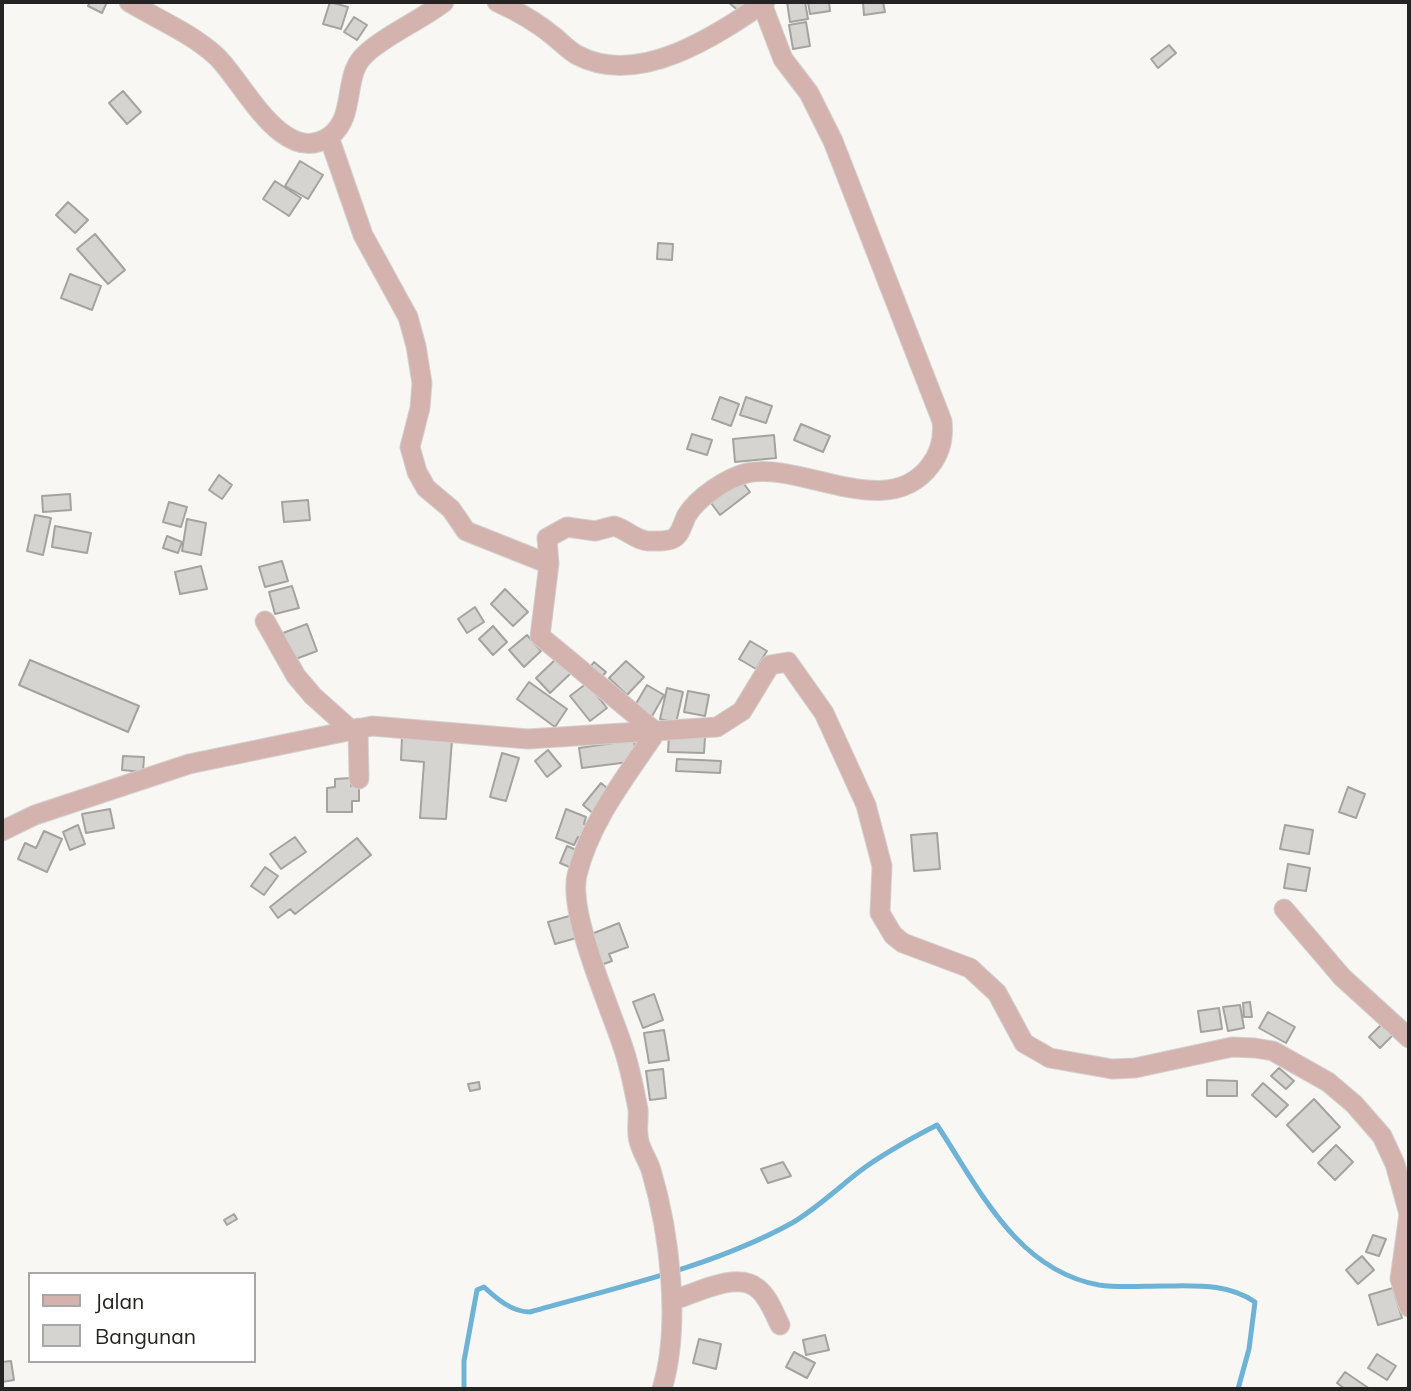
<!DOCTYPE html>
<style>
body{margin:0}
#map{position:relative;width:1411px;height:1391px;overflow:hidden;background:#f8f7f4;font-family:Mulish,sans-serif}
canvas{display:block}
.frame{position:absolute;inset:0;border:4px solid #242423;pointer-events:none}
.legend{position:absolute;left:28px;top:1272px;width:228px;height:91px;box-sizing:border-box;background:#fff;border:2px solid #a7a7a7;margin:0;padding:9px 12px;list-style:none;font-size:21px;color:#242423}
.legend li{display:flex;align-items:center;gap:14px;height:35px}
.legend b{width:35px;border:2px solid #a7a7a7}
</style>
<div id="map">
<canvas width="1411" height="1391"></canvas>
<div class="frame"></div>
<ul class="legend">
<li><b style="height:9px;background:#d4b3af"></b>Jalan</li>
<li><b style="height:19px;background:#d5d4d1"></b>Bangunan</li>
</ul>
</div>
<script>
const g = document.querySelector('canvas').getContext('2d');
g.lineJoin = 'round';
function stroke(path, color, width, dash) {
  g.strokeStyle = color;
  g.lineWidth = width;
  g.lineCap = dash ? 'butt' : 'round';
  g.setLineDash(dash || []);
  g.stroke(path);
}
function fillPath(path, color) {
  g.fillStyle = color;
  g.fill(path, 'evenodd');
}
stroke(new Path2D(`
 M464,1389V1361L477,1290L484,1287C497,1299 512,1312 530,1312C618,1287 712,1267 792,1223C816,1209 838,1188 860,1171C884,1153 910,1139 937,1125C979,1188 1016,1270 1099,1285C1119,1288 1142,1286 1163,1286C1196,1286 1227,1283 1255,1302L1249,1349L1238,1389`), '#6eb3d6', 5);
const building = new Path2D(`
 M90,2H107L102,13L88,6Z
 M330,2L348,7L341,29L323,24Z
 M728,2H749L740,12Z
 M787,2H805L808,19L790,22Z
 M808,2H829L830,11L810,14Z
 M863,2H883L885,12L864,15Z
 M354,17L367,25L357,40L344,32Z
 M806,22L810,46L793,49L789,25Z
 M1169,45L1176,53L1158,68L1151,59Z
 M123,91L141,112L127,124L109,103Z
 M300,161L323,175L308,199L285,186Z
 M275,181L301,198L289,216L263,199Z
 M68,202L88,220L75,233L56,215Z
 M95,234L125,270L108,284L77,249Z
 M658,243L673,244L672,260L657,259Z
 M70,274L101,286L92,310L61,298Z
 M720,397L739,404L731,426L712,419Z
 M746,397L772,406L766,423L740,415Z
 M801,424L830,436L823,452L794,440Z
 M692,434L712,440L707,455L687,449Z
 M774,435L776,458L735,462L733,439Z
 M219,475L232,485L222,499L209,490Z
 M741,480L750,492L720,515L711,503Z
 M70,494L71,510L43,512L42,496Z
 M308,500L310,520L284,522L282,502Z
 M169,502L187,507L181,527L163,522Z
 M35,515L51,518L43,555L27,551Z
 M187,519L206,523L201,555L182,551Z
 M55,526L91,533L87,553L52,547Z
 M167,536L182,542L178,553L163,548Z
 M282,561L288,581L265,587L259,567Z
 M201,566L207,589L180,594L175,572Z
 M292,586L299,608L275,614L269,592Z
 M505,589L528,612L513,626L491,604Z
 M475,607L484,622L467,633L458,619Z
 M307,624L317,651L293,660L283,633Z
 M493,626L507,642L493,655L479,639Z
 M527,635L541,651L524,667L509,650Z
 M750,641L767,651L756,669L739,659Z
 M557,658L571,673L550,693L536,678Z
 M30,660L139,706L128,732L19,685Z
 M626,661L644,677L627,695L609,678Z
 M594,662L606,672L598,681L587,671Z
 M529,682L567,709L555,727L517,699Z
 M587,683L607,708L590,721L570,696Z
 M647,685L664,695L651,718L634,707Z
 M667,688L683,692L676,723L660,719Z
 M688,691L709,695L705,716L684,712Z
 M669,735L705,737L704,753L668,752Z
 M402,736L452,740L446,819L420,818L424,762L401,760Z
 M634,740L637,761L582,768L579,748Z
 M548,750L561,766L547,777L535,761Z
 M502,753L519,758L506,801L490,797Z
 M123,756L144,757L143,772L122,770Z
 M677,759L721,761L720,773L676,771Z
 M351,778V786H359V801H352V812H327V788L335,787V779Z
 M601,783L613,793L595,815L583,805Z
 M1348,787L1365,794L1356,818L1339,812Z
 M110,809L114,828L86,833L82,814Z
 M566,809L586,817L584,824L589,826L584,839L578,837L574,845L556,838Z
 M78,825L85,844L70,850L63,832Z
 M1285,825L1313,830L1309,854L1280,849Z
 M44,831L62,839L47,872L18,859L25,843L36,848Z
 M937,833L940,869L914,871L911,835Z
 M295,837L306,852L281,869L270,854Z
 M357,838L371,855L295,914L290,909L278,918L270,907Z
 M567,846L581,852L574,869L560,863Z
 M1288,864L1310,868L1306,891L1284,888Z
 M265,867L278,876L264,895L251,886Z
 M573,915L580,937L555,944L548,922Z
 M619,923L628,947L609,954L612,961L601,965L589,935Z
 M654,994L663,1020L643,1028L633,1002Z
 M1250,1002L1252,1017H1244L1243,1003Z
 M1240,1005L1244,1028L1228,1031L1223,1007Z
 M1219,1008L1222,1029L1201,1032L1198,1011Z
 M1268,1012L1295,1027L1286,1043L1259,1028Z
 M1384,1022L1395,1033L1380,1048L1369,1037Z
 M664,1030L669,1060L649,1063L644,1033Z
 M1279,1068L1294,1081L1286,1089L1271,1076Z
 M663,1069L666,1098L650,1100L646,1071Z
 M1207,1080L1237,1081V1096H1207Z
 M479,1082L480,1089L470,1091L468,1084Z
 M1263,1083L1288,1105L1276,1117L1252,1095Z
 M1314,1099L1340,1127L1313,1152L1287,1125Z
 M1336,1145L1353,1162L1335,1180L1318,1163Z
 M783,1162L791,1176L768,1183L761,1169Z
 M234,1214L237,1219L227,1225L224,1220Z
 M1373,1235L1386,1239L1379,1256L1366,1252Z
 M1362,1256L1374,1270L1358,1284L1346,1270Z
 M1393,1288L1402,1318L1378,1325L1369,1295Z
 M825,1335L829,1350L806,1355L803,1340Z
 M699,1339L721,1344L716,1369L693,1363Z
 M794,1352L815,1363L807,1378L786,1367Z
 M1377,1354L1396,1366L1387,1380L1368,1368Z
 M11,1361L14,1380L2,1382V1362Z
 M1345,1372L1370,1389H1345L1337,1383Z`);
fillPath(building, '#d5d4d1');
stroke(building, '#a4a3a0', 2);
const minor = new Path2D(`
 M129,2C157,19 191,33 215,55C241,77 282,170 330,136C355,118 344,80 361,59C376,40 423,19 444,2
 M497,2C517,11 535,21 552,35C560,41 568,50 577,55C639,88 717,35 765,2
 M329,137L363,235L408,317L416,346L422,383L420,408L410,447L417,472L426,488L451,509L466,531L549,564
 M265,621L296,676L313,696L351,730
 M358,728L359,779
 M2,831L35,815L189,764L372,726L528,739L717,727L742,711L770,665L788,662L824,713L866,805L882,866L880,913L893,935L903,943L970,968L997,993L1024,1043L1050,1058L1112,1069L1135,1068L1232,1047L1255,1048L1273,1051L1328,1082L1354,1104L1382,1136L1395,1164L1409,1214L1400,1279L1409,1307
 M1284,909L1342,977L1409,1038
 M674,1300C696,1293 737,1271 757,1288C768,1296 774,1313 780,1325
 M662,1389C681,1326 670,1234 651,1170C648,1160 641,1151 639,1141C636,1131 639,1119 638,1109C634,1089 630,1067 623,1047C610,1007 568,914 577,875C590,821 626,777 656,732L540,636L549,564L547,538L567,527L595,531L614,526C626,529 635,540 648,541C656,541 667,542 674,538C681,534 683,522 687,515C698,497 727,478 747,473C801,461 887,523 930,466C941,452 944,438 942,421L833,141L809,93L783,59L762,4`);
stroke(minor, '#d2d1ce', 21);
stroke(minor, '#d4b3af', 19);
</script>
